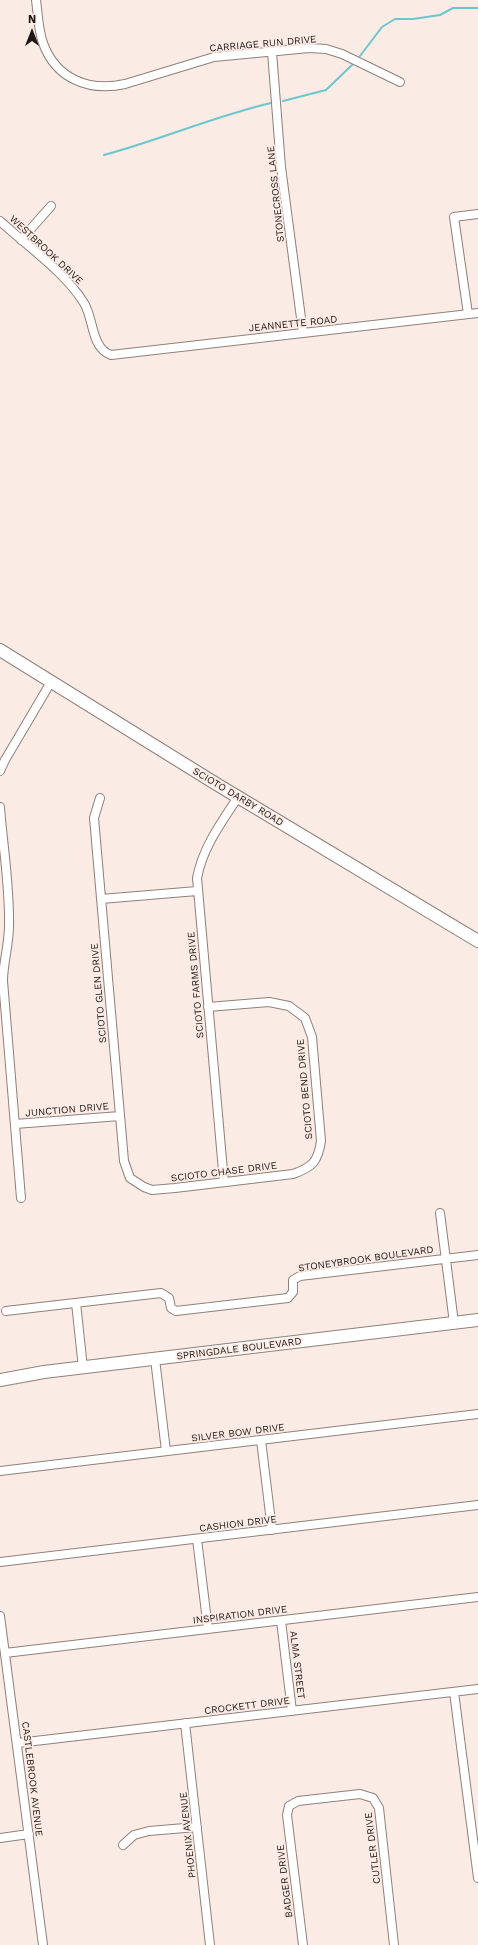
<!DOCTYPE html>
<style>
body{margin:0}
#map{position:relative;width:478px;height:1945px;overflow:hidden;background:#fbebe5;font-family:"Work Sans",sans-serif}
canvas{display:block}
.north{position:absolute;left:12px;top:12px;width:40px;height:40px;-webkit-text-stroke:3px #fbebe5;paint-order:stroke;rotate:0deg;font-size:11px;font-weight:700;line-height:16px;text-align:center;color:#1c1614}
.north::after{content:'';display:block;margin:auto;width:14px;height:18px;background:#1c1614;clip-path:polygon(50% 0,100% 100%,50% 72%,0 100%)}
</style>
<div id="map">
<canvas width="478" height="1945"></canvas>
<div class="north">N</div>
</div>
<script>
const g = document.querySelector('canvas').getContext('2d');
g.lineJoin = 'round';
function stroke(path, color, width, dash) {
  g.strokeStyle = color;
  g.lineWidth = width;
  g.lineCap = dash ? 'butt' : 'round';
  g.setLineDash(dash || []);
  g.stroke(path);
}
function drawText(font, color, halo, rows, align = 'center') {
  g.font = font + ' "Work Sans",sans-serif';
  g.lineWidth = 3.5;
  g.setLineDash([]);
  g.textBaseline = 'middle';
  g.strokeStyle = halo;
  g.fillStyle = color;
  for (const [text, x, y, turn = 0] of rows) {
    g.save();
    g.translate(x, y);
    g.rotate((+turn || 0) * Math.PI / 180);
    g.textAlign = isNaN(turn) ? turn : align;
    if (halo) g.strokeText(text, 0, 0);
    g.fillText(text, 0, 0);
    g.restore();
  }
}
stroke(new Path2D(`
 M360,56L382,27L395,19H413L440,15L453,8H478
 M283,101L326,90L352,65
 M104,155C160,140 215,116 271,103`), '#6cc6ce', 2);
const street = new Path2D(`
 M36,0C38,14 38,29 43,43C56,79 89,92 125,84L214,57L309,48L326,49L342,54L400,82
 M272,52L281,167L303,333
 M0,221C26,245 66,273 84,303C94,319 91,348 111,355L478,313
 M21,240L51,206
 M468,314L454,217L478,214
 M0,771L5,760L51,682
 M100,798L94,818L124,1161L130,1178L144,1187L152,1190L175,1188L293,1174C313,1167 318,1161 321,1141L312,1037L305,1018L289,1006L269,1002L208,1007
 M0,807C3,847 10,887 9,926C9,945 3,963 3,981L21,1198
 M101,899L197,891
 M15,1124L120,1116
 M224,1182L197,878C203,847 221,823 238,797
 M440,1213L454,1323
 M76,1303L83,1368
 M6,1311L161,1293L169,1298L171,1308L176,1311L288,1298L293,1292V1280L300,1276L478,1255
 M155,1359L166,1451
 M261,1440L272,1530
 M0,1471L478,1414
 M197,1539L208,1629
 M0,1562L478,1505
 M0,1616L43,1945
 M281,1621L292,1711
 M5,1653L478,1597
 M454,1692L478,1878
 M185,1723L210,1945
 M18,1743L478,1689
 M0,1838L29,1834
 M123,1845L134,1835L149,1831L197,1827
 M303,1945L287,1815L289,1806L298,1801L360,1794L373,1798L379,1808L394,1945`);
const secondary = new Path2D(`
 M0,650L218,785L478,941
 M0,1380L44,1372L478,1320`);
stroke(street, '#8e807a', 10);
stroke(secondary, '#8e807a', 14);
stroke(street, '#fff', 8);
stroke(secondary, '#fff', 12);
drawText('10px', '#1c1614', '#fbebe5', [
 ["CARRIAGE RUN DRIVE",263,44,-5],
 ["STONECROSS LANE",276,194,-96],
 ["WESTBROOK DRIVE",46,250,43],
 ["JEANNETTE ROAD",293,324,-6],
 ["SCIOTO DARBY ROAD",238,797,31],
 ["SCIOTO FARMS DRIVE",196,985,-95],
 ["SCIOTO GLEN DRIVE",99,993,-95],
 ["SCIOTO BEND DRIVE",305,1089,-95],
 ["JUNCTION DRIVE",67,1110,-5],
 ["SCIOTO CHASE DRIVE",224,1172,-7],
 ["STONEYBROOK BOULEVARD",366,1259,-8],
 ["SPRINGDALE BOULEVARD",239,1349,-7],
 ["SILVER BOW DRIVE",238,1433,-7],
 ["CASHION DRIVE",238,1524,-7],
 ["INSPIRATION DRIVE",240,1615,-7],
 ["ALMA STREET",297,1665,83],
 ["CROCKETT DRIVE",247,1706,-7],
 ["CASTLEBROOK AVENUE",32,1779,83],
 ["PHOENIX AVENUE",188,1835,-96],
 ["CUTLER DRIVE",373,1848,-97],
 ["BADGER DRIVE",285,1881,-97]
]);
</script>
